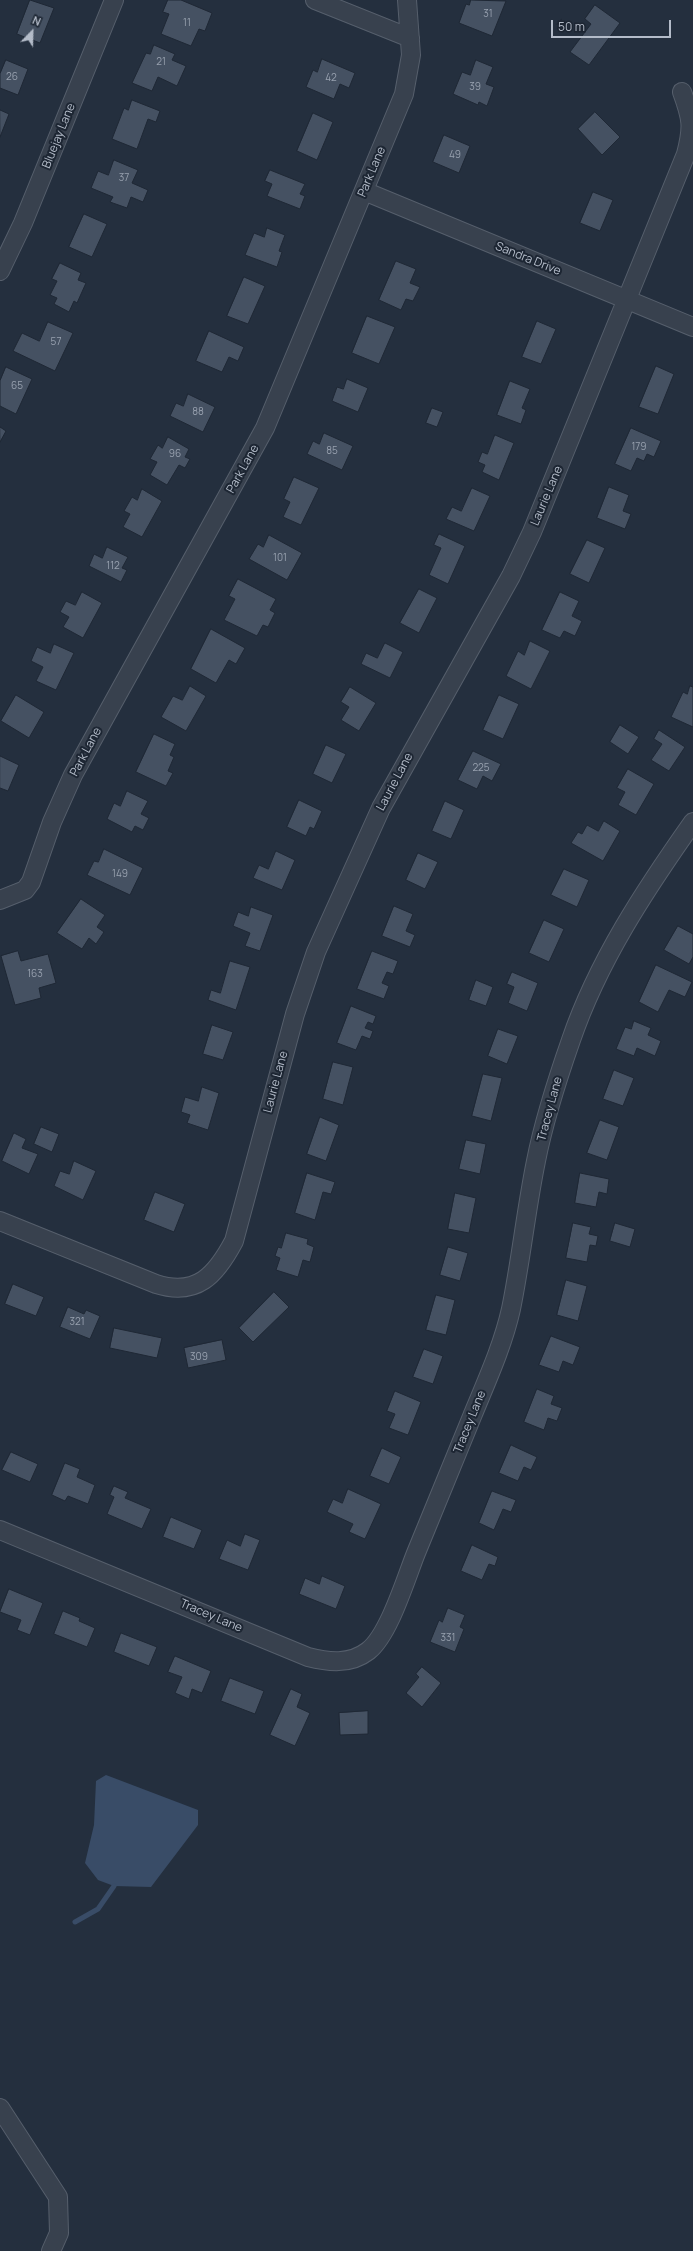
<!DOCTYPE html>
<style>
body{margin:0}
#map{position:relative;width:693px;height:2251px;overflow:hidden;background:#242f3e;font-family:Manrope,sans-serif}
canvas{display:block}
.north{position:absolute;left:12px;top:12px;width:40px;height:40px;-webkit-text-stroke:3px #1d2633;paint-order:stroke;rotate:23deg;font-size:11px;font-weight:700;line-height:16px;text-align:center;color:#b4bcc9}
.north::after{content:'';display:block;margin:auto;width:14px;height:18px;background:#b4bcc9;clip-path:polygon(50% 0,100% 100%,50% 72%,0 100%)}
.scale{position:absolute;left:551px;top:20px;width:120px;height:18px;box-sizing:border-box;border:2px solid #b4bcc9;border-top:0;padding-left:5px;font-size:12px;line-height:14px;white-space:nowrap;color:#b4bcc9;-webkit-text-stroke:3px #1d2633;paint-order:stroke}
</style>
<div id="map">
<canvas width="693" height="2251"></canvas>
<div class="north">N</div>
<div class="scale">50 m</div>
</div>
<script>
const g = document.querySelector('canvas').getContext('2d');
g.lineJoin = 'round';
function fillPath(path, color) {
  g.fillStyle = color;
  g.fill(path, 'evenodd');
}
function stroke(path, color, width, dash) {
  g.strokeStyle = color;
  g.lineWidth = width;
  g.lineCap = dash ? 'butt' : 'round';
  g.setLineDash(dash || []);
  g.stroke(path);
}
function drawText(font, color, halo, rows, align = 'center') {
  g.font = font + ' Manrope,sans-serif';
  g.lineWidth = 4;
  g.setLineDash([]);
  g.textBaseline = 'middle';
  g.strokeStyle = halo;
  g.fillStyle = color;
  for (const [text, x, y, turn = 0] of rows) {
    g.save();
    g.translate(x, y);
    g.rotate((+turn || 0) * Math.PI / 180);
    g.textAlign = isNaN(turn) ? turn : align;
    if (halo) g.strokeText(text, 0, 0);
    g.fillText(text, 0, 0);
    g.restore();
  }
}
fillPath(new Path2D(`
 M106,1775L198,1810V1825L151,1887L114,1886L98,1880L85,1863L94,1825L96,1781Z`), '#394c67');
stroke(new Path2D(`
 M75,1922L98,1909L114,1886`), '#394c67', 5);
const building = new Path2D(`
 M30,0L54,8L40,43L17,34Z
 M168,0H181L212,13L205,31L199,29L191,46L161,34L169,14L163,12Z
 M471,0L506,1L492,36L459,23L466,4L469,5Z
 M595,5L620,23L589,65L570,52L591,24L585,19Z
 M154,45L175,54L172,60L186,66L177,86L158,77L152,91L132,83L146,53L150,54Z
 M322,59L355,73L349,88L340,84L334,99L306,87L313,70L317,72Z
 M6,60L28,69L18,95L0,88V74Z
 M476,60L493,67L486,84L494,87L487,106L479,102L478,105L453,94L462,72L470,75Z
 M132,100L160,111L156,122L148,119L137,149L112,139L124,108L128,110Z
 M0,110L9,114L0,137Z
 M595,112L620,137L602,155L578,129Z
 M313,113L333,122L317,160L297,151Z
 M444,135L470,146L459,173L433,162Z
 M114,160L138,170L132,183L148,190L143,202L131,197L127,208L110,202L113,197L91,188L98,171L108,175Z
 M270,170L305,184L300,194L305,196L300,209L267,196L272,184L265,181Z
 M593,192L613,200L600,231L580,223Z
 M84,214L107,224L92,257L69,247Z
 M267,228L285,235L279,251L282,252L277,267L245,255L254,233L264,237Z
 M396,261L416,269L410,283L420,287L413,301L406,299L401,310L379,300Z
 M60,263L81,273L78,280L86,283L77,303L74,301L69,312L54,304L57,298L50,295L57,281L52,279Z
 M244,277L265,286L248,324L227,316Z
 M367,316L395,327L379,364L352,353Z
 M537,321L556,329L541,364L522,357Z
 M48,322L73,333L55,371L13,351L22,333L39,341Z
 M209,331L244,347L238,361L229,357L222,372L196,361Z
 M656,366L674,374L658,414L639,407Z
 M6,367L32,379L16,414L0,406V381Z
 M347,379L368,388L358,412L332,401L337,387L343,389Z
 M510,381L530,389L522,408L526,410L521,424L497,415Z
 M188,394L215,407L203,432L170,416L176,403L183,406Z
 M432,408L443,412L437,427L426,423Z
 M0,427L6,431L0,442Z
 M631,428L661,441L654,457L647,454L644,461L637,458L631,471L615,464Z
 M324,433L353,446L342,470L307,454L313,441L319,444Z
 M495,435L514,443L499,480L482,472L485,465L478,462L482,452L487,454Z
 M168,437L189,449L185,457L190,459L185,468L179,465L167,485L150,475L157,462L150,459L158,445L162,448Z
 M294,477L319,488L301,525L283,517L290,502L284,499Z
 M609,487L629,495L623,511L631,514L625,529L597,518Z
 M472,488L490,496L474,531L446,519L452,507L461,511Z
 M142,489L162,501L142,537L123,527L130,514L124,511L132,497L137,500Z
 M439,534L465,546L448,584L429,575L441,548L434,545Z
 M269,535L302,553L287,580L249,559L258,544L263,547Z
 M587,540L605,548L589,583L570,574Z
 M107,547L128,557L122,568L127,570L121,582L89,566L94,554L102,558Z
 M238,579L276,599L270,610L275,613L268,627L263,625L257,636L224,620L235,599L229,596Z
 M419,589L437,598L419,633L400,623Z
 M82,592L102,603L83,638L63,627L69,617L60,612L66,601L75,605Z
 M560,592L579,601L572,616L582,621L575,636L564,631L560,638L542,630Z
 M211,629L245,648L236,664L229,660L216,683L191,669Z
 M530,641L550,651L531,689L506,676L518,651L524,655Z
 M385,643L403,652L390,678L361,664L366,653L377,658Z
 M54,644L74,653L56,690L36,681L43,667L31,661L37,647L50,653Z
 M190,686L206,696L186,731L161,717L173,696L182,700Z
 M690,686L693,687V727L671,717L683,692L687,694Z
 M350,687L376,703L359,731L341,720L349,707L341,702Z
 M16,695L44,712L29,738L1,721Z
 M499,695L519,704L503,739L483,730Z
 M620,725L639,737L628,754L610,742Z
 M659,730L685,747L669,771L651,760L662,744L654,739Z
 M154,734L175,744L170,755L174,757L168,771L173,773L166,786L136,772Z
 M326,745L346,754L332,783L313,774Z
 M473,751L501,764L492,781L483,776L477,789L458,780Z
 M0,756L19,765L8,791L0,788Z
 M628,769L654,784L636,815L618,805L625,792L617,788Z
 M127,791L148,801L141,814L149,818L143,830L135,826L132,832L107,819L114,803L120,806Z
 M299,800L322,811L314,829L310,827L306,836L287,827Z
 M445,801L464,810L451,839L432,831Z
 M604,821L620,831L603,861L571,843L578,832L582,834L587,825L598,831Z
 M104,849L143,868L130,895L87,875L94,861L98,862Z
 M276,851L295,860L282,890L253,878L259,865L268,869Z
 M418,853L438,862L425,889L406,880Z
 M564,869L589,880L577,907L551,895Z
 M81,899L105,915L97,927L104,932L96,944L89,938L82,949L57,933Z
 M394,906L413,914L406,931L415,935L410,947L382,936Z
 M251,907L273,915L260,951L245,946L250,933L233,926L238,912L248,916Z
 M544,920L564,929L549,962L529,953Z
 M678,926L693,934V957L689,964L664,950Z
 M18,951L21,961L48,954L56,983L39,988L41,998L15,1005L1,956Z
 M372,951L398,961L393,974L387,972L382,983L389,986L384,999L357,989Z
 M230,961L250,967L236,1010L208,1000L211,990L220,993Z
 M656,965L692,982L685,997L669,990L658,1012L639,1002Z
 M512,972L538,983L527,1011L508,1003L514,987L507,984Z
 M476,980L493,987L486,1006L469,1000Z
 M351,1006L376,1016L373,1024L368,1022L365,1028L373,1031L370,1039L362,1036L356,1050L337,1043Z
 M634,1021L651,1028L648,1035L661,1041L655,1056L637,1048L634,1056L616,1049L625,1027L631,1029Z
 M212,1025L233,1032L223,1060L203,1054Z
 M498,1029L518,1036L507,1064L488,1056Z
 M333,1062L353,1067L343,1105L323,1099Z
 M614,1070L634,1078L623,1106L603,1099Z
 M483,1074L502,1078L491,1121L472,1116Z
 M202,1087L219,1093L208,1130L187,1123L190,1115L181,1112L185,1097L198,1101Z
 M320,1117L339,1125L326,1161L307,1154Z
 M600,1120L619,1127L607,1160L587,1153Z
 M41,1127L59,1134L52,1152L34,1144Z
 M14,1133L26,1139L22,1148L38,1154L29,1174L2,1161Z
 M466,1140L486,1144L480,1174L459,1169Z
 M74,1161L96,1171L83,1200L54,1186L60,1171L69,1174Z
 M307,1173L335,1182L331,1194L323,1192L315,1220L295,1213Z
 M580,1173L609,1179L607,1194L599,1192L596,1207L575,1203Z
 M155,1192L185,1204L174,1232L144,1220Z
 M455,1193L476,1198L469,1233L448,1229Z
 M573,1223L591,1227L589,1234L598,1236L596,1246L590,1245L587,1262L566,1258Z
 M615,1223L635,1229L630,1247L610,1241Z
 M286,1233L308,1239L307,1244L314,1247L310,1262L303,1260L298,1277L276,1270L280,1258L275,1256L278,1247L281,1248Z
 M448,1247L468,1253L460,1281L440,1275Z
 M566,1280L587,1286L578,1321L557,1315Z
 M13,1284L44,1297L36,1316L5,1304Z
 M274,1292L289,1307L253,1342L239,1328Z
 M436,1295L455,1300L446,1335L426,1330Z
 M68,1307L84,1314L86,1310L100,1316L90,1339L60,1327Z
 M114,1328L162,1338L157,1358L110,1348Z
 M551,1336L580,1347L573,1365L563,1361L559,1372L539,1365Z
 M222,1340L226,1360L188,1368L184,1348Z
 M424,1349L443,1356L433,1384L413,1377Z
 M537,1389L554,1396L551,1404L562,1408L557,1421L548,1418L544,1430L524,1422Z
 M395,1391L421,1402L408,1435L389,1428L395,1414L387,1411Z
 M511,1445L537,1457L531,1470L524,1467L518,1481L499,1473Z
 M382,1448L401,1457L389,1484L370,1476Z
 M11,1452L38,1464L30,1482L2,1470Z
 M65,1463L80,1469L77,1477L95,1485L88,1504L68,1496L65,1501L52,1495Z
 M114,1486L128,1492L125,1498L151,1509L142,1529L107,1514L114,1497L110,1495Z
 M348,1489L381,1504L365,1539L349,1532L353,1524L327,1512L333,1499L342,1503Z
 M492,1491L516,1500L511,1512L503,1509L494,1530L479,1523Z
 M171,1517L202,1530L194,1549L163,1537Z
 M245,1534L260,1540L248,1570L219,1559L227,1540L240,1546Z
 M472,1545L498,1557L495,1566L489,1564L482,1580L461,1571Z
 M322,1576L345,1586L336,1609L299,1594L305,1578L319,1584Z
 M9,1589L43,1603L30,1635L17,1630L21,1620L0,1612Z
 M448,1608L465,1615L460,1627L464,1629L455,1652L430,1642L439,1620L442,1622Z
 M63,1611L80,1618L79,1621L95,1628L87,1647L54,1634Z
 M121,1633L157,1647L149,1666L114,1652Z
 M175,1656L211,1671L202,1693L192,1689L189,1699L175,1693L182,1677L168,1672Z
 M422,1667L441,1683L422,1707L406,1693L419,1677L416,1674Z
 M230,1678L264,1691L255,1714L221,1701Z
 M291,1689L302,1694L297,1707L310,1713L295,1746L270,1735Z
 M368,1711V1734L340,1735L339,1713Z`);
fillPath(building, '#455162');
stroke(building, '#1f2835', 1);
const minor = new Path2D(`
 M315,0L410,38
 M364,191L693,327
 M0,271L23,223L114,0
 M0,900L25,890L31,882L52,822L73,775L265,428L404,94L411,55L407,0
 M0,1221L156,1284C197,1297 216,1275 234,1241L295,1014L316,952L381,808L511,576L532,532L686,154C693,127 692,119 682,92
 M0,1530L308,1657C328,1662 350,1665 368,1651C389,1635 406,1578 416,1553C435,1506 454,1460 473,1414C487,1380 503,1345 511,1309C521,1260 526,1210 536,1161C544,1120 557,1080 571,1040C598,961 645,890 693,822
 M0,2108L58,2197L59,2233L51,2251`);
stroke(minor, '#565f6c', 20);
stroke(minor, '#38414e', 18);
drawText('10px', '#98a1af', null, [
 ["31",488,14],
 ["11",187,23],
 ["21",161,62],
 ["26",12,77],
 ["42",331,78],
 ["39",475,87],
 ["49",455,155],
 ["37",124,178],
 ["57",56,342],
 ["65",17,386],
 ["88",198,412],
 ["179",639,447],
 ["85",332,451],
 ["96",175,454],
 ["101",280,558],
 ["112",113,566],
 ["225",481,768],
 ["149",120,874],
 ["163",35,974],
 ["321",77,1322],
 ["309",199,1357],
 ["331",448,1638]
]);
drawText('12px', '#b4bcc9', '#1d2633', [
 ["Bluejay Lane",59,136,-68],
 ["Park Lane",372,172,-67],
 ["Sandra Drive",528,259,22],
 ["Park Lane",243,469,-61],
 ["Laurie Lane",547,496,-67],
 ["Park Lane",86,752,-62],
 ["Laurie Lane",395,782,-62],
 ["Laurie Lane",276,1082,-75],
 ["Tracey Lane",550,1109,-75],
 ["Tracey Lane",470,1422,-68],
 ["Tracey Lane",211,1616,23]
]);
</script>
